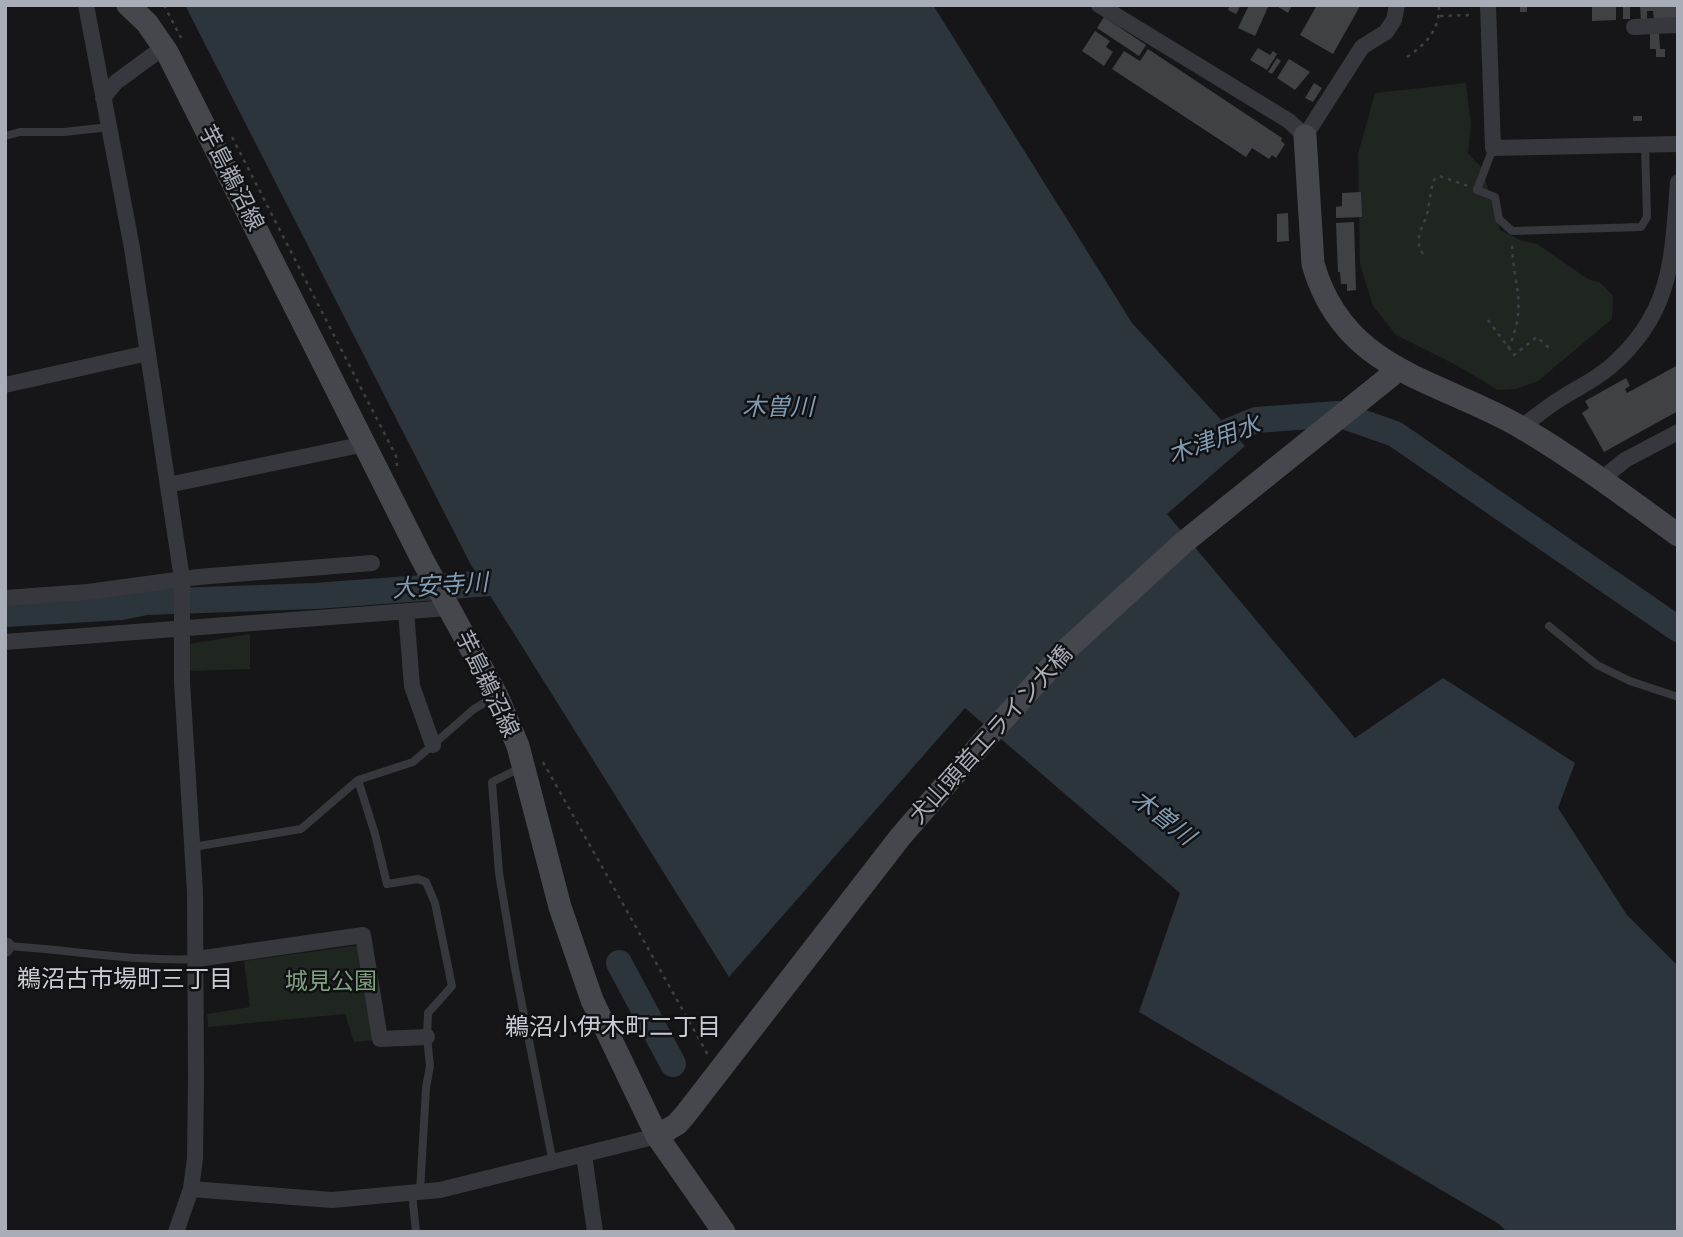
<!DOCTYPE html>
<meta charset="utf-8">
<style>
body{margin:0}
#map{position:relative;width:1683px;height:1237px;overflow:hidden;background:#161618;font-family:"Asap Condensed",sans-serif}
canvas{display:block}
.frame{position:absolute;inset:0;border:7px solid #a8adb8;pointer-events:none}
</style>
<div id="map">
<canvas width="1683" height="1237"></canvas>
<div class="frame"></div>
</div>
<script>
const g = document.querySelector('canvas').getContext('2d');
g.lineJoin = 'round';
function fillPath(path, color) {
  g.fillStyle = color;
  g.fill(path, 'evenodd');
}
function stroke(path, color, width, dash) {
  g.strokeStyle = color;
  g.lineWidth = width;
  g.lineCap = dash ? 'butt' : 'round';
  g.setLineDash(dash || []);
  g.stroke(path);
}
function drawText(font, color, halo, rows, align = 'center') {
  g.font = font + ' "Asap Condensed","Noto Sans JP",sans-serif';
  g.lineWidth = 5;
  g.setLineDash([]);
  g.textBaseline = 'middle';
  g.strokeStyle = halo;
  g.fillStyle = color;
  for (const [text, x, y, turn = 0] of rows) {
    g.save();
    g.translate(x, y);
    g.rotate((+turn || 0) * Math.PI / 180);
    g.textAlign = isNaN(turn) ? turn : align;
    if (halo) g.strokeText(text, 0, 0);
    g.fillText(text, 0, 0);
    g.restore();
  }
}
fillPath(new Path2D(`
 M1466,83L1471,126L1468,153L1482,168L1500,230L1520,240L1537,244L1588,279L1601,283L1613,296L1612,319L1538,381L1516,389L1498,390L1456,365L1396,335L1373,306L1360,264L1358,154L1375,93Z
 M250,634V669L189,671L188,644Z
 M361,945L374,1040L354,1042L345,1014L208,1027L207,1014L250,1007L244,961Z`), '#1e261f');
fillPath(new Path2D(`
 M185,5H933L1132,323L1245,446L1167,514L1355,738L1443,678L1575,763L1558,808L1627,915L1678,966V1232H1507L1499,1224L1139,1012L1180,893L965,708L729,977L471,565Z`), '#2c353c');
stroke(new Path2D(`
 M1200,443L1256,420L1338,414L1395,434L1678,629
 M5,614L121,607L146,602L315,596L517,581
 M619,963L673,1064`), '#2c353c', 26);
fillPath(new Path2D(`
 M1230,5H1241L1236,14L1228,10Z
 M1249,5H1269L1255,36L1238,28Z
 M1275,5H1292L1288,13Z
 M1317,5L1360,6L1333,54L1300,35Z
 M1520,5H1527V12H1520Z
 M1592,5H1616V20L1592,21Z
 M1640,5H1676V20L1654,21L1653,11H1647V21H1641Z
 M1630,6V19H1623V7Z
 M1104,17L1146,45L1139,56L1097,28Z
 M1095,31L1110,41L1106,47L1113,52L1104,66L1082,51Z
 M1650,33H1659L1660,49H1665V57H1656V49H1650Z
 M1258,48L1270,55L1273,51L1277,54L1267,70L1250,60Z
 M1148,49L1282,138L1281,141L1285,144L1276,158L1272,155L1269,159L1252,148L1246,157L1112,69L1124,51L1140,61Z
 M1277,58L1281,61L1272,74L1268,72Z
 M1289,59L1310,72L1295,90L1277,78Z
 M1314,83L1322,88L1313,102L1305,98Z
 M1633,116H1642V121H1633Z
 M1361,192L1362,217L1336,218V207L1342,206V193Z
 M1288,213L1289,241L1277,242V214Z
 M1354,222L1356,290L1347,291V284H1341L1340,272H1338L1336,223Z
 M1678,365V411L1604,452L1582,413L1589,408L1585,401L1626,378L1630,386L1625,389L1627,393Z`), '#404145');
stroke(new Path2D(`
 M164,5L181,38
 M1440,16L1471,15
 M1407,57C1426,44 1440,30 1439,5
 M232,137L396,456L397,466
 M1423,254L1419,248V234L1427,215L1433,181L1439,176L1468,186
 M1488,320L1514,355L1537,337L1549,348
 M1508,349C1529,303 1512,285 1512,241
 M543,762L708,1055`), '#3d3f44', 2.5, [3.5, 5]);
stroke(new Path2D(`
 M5,136L20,132H64L109,127
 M1493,148L1477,190L1495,197L1499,219L1512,231L1641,227L1647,217L1645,145
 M1549,626L1597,665L1630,681L1678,697
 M520,768L492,782L499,873L515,969L553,1163
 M358,780L375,834L387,884L418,879L426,882L435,903L452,986L428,1013L427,1037L430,1066L426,1088L420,1192
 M193,847L301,829L358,780L413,762L474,709L494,697
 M5,946C69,949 132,962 197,959
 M412,1193L416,1232`), '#37383d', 8);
stroke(new Path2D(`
 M86,5L132,248L182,579V682L195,892L196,1080L195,1158L191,1189L176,1232
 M1099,5L1289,121L1305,136L1362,47L1386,32L1394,20L1397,5
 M1488,5L1493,148L1678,144
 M1634,27L1678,25
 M103,98L116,82L164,47
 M5,385L148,353
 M1521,427C1534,418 1547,407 1560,399C1577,388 1595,380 1610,367C1673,313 1672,258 1678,182
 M1602,479L1625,460L1678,432
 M168,485L365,444
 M5,598L88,592L198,577L372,563
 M406,611L412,686L433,745
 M5,642L448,608
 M5,949L7,946
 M197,959L363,935L380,1039L427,1037
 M584,1155L595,1232
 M191,1189L332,1200L440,1190L657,1136`), '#37383d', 16);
stroke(new Path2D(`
 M128,5L147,23L167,52L422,559L497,696L518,746L560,907L592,1000L657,1136L724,1232
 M1305,136L1313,264C1344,373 1440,379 1524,429C1578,461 1627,498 1678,535
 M657,1136L677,1124L685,1115L901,836L989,735L1068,648L1183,543L1398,370`), '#45474d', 23);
drawText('23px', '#a8adb8', '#111113', [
 ["芋島鵜沼線",231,178,63],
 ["芋島鵜沼線",487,684,64],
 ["犬山頭首工ライン大橋",991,735,-48]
]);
drawText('23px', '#7fa381', '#111113', [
 ["城見公園",331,982]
]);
drawText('italic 24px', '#7f9bb3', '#111113', [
 ["木曽川",778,407],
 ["木津用水",1214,440,-20],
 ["大安寺川",440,586,-4],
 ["木曽川",1163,818,38]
]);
drawText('24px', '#c9ccd4', '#111113', [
 ["鵜沼古市場町三丁目",125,979],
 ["鵜沼小伊木町二丁目",613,1027]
]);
</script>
